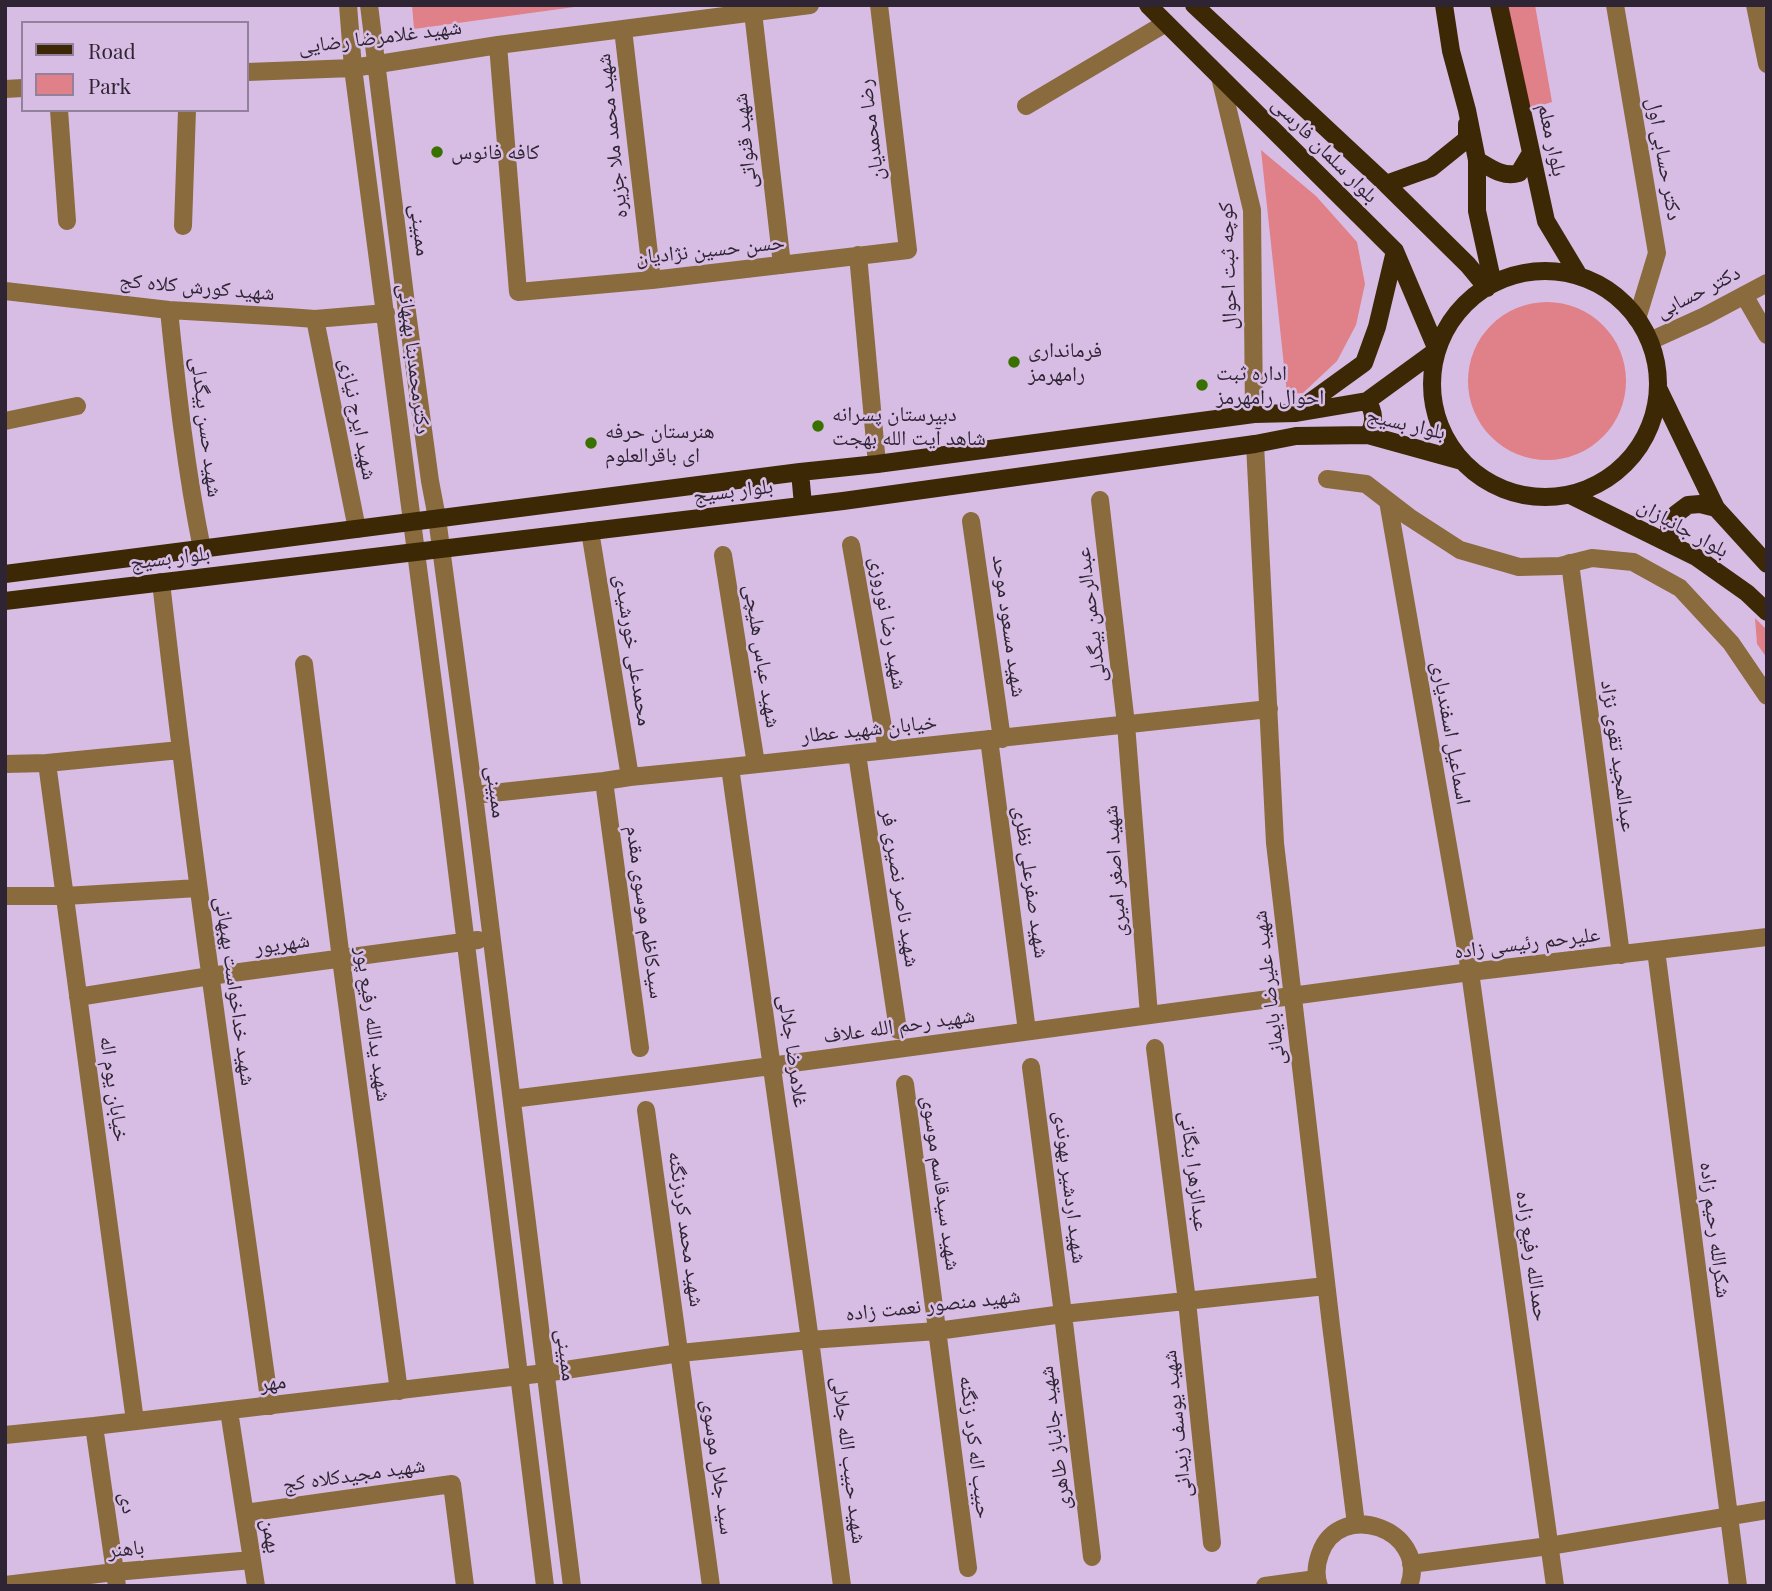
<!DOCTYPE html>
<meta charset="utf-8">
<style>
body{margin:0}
#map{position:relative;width:1772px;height:1591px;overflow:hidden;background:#d7bde4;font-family:"Playfair Display",serif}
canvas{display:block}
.frame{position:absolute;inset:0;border:7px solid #2e2433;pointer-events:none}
.legend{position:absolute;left:21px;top:21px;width:228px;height:91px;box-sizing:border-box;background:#d7bde4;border:2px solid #93809d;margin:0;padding:9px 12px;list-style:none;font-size:21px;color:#2e2433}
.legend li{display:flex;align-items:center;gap:14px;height:35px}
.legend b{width:35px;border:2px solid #93809d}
</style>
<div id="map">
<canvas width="1772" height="1591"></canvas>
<div class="frame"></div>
<ul class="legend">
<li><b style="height:9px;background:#3d2806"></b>Road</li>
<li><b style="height:19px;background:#e08088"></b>Park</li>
</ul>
</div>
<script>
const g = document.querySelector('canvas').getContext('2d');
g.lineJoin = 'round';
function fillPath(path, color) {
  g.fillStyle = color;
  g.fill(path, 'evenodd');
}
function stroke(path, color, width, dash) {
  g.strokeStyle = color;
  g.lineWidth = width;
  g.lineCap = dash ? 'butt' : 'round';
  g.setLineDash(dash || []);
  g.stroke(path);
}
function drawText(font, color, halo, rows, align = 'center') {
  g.font = font + ' "Playfair Display","Noto Naskh Arabic",serif';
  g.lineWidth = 5;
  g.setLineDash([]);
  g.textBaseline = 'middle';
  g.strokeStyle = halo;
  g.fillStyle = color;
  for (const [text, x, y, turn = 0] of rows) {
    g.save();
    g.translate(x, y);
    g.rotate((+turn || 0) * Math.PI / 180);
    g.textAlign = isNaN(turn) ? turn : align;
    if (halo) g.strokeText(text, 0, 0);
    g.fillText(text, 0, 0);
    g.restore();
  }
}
fillPath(new Path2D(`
 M412,5H589L414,29Z
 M1508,5H1535L1552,102L1529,109Z
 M1261,150L1316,196L1357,242L1365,284L1356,325L1337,361L1303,393L1287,394Z
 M1468 381a79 79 0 1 1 158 0a79 79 0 1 1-158 0Z
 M1755,618L1767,630V658L1757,644Z`), '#e08088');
stroke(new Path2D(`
 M348,5L353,68L448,798L545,1586
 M369,5L407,312L430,481L437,518L474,795L572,1586
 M1615,5L1657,253L1637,319
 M1755,5L1767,64
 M753,12L782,265
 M623,29L652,280
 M498,45L518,292L652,280L908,250L879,5
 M247,72L353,68L498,45L810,5
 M1220,77L1252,210L1254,414
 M5,89L23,88
 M1026,106L1166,23
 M59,110L67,221
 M183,226L187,110
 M858,255L877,464
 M5,291L169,310L288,317L315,319L386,313
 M1744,295L1767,335
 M169,310C177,390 186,470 202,549
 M315,319L357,529
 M1650,341L1705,316L1767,283
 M5,421L77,406
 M1255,444L1275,843L1331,1325L1356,1524
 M1327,479L1366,484L1409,517L1460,550L1519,567L1560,566L1592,558L1633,562L1680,588L1731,643L1767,696
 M1100,500L1126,724L1149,1015
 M1388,501L1470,972L1555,1586
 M971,521L1002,739
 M590,531L630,777
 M851,545L887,750
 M723,555L756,764
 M1570,563L1621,955
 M161,582C192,857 232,1131 270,1406
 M304,664L341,959L399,1391
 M989,739L1027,1031
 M857,754L898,1030
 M47,763L135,1421
 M5,764L47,763L180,750
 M730,767L810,1340L842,1586
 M604,781L640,1048
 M474,795L604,781L630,777L730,767L1269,709
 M5,896H65L198,888
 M1656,950L1738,1586
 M78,997L210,976L478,940
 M1155,1048L1187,1301L1212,1543
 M1031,1067L1063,1314L1092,1557
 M905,1084L968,1568
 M512,1099L696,1076L1470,972L1767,937
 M646,1110L711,1586
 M229,1411L256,1586
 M94,1426L117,1586
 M5,1435L94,1426L545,1373L680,1353L810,1340L937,1331L1063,1314L1326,1286
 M245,1513L452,1484L465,1586
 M1411,1564L1549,1546L1767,1510
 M5,1585L115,1572L252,1560
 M1265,1586L1316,1579
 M1319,1586C1315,1575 1316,1565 1320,1554C1339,1498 1429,1529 1409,1586`), '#8a6b3e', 18);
stroke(new Path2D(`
 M1194,5L1386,184L1468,265L1487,288
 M1444,5L1451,51L1467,110L1477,160V211L1493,284
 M1499,5L1546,221L1579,276
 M1477,160C1491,168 1503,178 1519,173L1531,153
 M1386,184L1431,168L1467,139V124
 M1432 384a113 113 0 1 1 226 0a113 113 0 1 1-226 0Z
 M1659,390L1716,508L1767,564
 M1367,401C1375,412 1375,424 1368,435
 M1299,410L1364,363L1377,327L1395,251
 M800,472L803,505
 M1570,495L1696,557L1747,593L1767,612
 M1670,544L1669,526L1676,514L1688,505L1700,504L1716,508
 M5,574L800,472L877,464L1254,414L1296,413L1367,401L1437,350L1395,251L1148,5
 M5,601L843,501L1255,444L1296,436L1368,435L1462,461`), '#3d2806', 18);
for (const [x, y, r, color] of [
 [437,152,7,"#397100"],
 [1014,362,7,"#397100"],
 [1202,385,7,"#397100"],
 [818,426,7,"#397100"],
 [591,443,7,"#397100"]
]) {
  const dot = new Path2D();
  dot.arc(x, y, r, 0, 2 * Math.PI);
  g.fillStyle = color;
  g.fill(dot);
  stroke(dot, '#d7bde4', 2.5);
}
drawText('21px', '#2e2433', '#d7bde4', [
 ["شهید غلامرضا رضایی",380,37,-7],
 ["رضا محمدیان",871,130,-97],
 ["شهید محمد ملا جزیره",612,136,-96],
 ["بلوار معلم",1552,140,78],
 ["شهید قنواتی",745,141,-96],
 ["بلوار سلمان فارسی",1325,150,45],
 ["دکتر حسابی اول",1664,159,80],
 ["ممبینی",420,230,83],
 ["حسن حسین نژادیان",710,250,-6],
 ["کوچه ثبت احوال",1228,266,-92],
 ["شهید کورش کلاه کج",197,287,5],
 ["دکتر حسابی",1698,292,-27],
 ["دکترمحمدبنا بهبهانی",414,359,83],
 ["شهید ایرج نیازی",358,419,79],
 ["بلوار بسیج",1406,424,13],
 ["شهید حسن بیگدلی",206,427,83],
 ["بلوار بسیج",733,491,-7],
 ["بلوار جانبازان",1683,528,29],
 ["بلوار بسیج",170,558,-7],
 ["عبدالرحمن بیگدلی",1091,615,-97],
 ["شهید رضا نوروزی",888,623,80],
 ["شهید مسعود موحد",1009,626,82],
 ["محمدعلی خورشیدی",633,650,81],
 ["شهید عباس هلیچی",762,656,81],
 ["خیابان شهید عطار",869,729,-6],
 ["اسماعیل اسفندیاری",1451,733,80],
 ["عبدالمجید تقوی نژاد",1618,756,82],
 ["ممبینی",496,792,83],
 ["شهید اصغر امیری",1115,871,-94],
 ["شهید صفرعلی نظری",1031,882,82],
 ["شهید ناصر نصیری فر",900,888,81],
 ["سیدکاظم موسوی مقدم",645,912,82],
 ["علیرحم رئیسی زاده",1527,943,-7],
 ["شهریور",282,944,-8],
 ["شهید علیرضا بایمانی",1269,988,-97],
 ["شهید خداخواست بهبهانی",235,991,82],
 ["شهید یدالله رفیع پور",373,1024,82],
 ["شهید رحم الله علاف",899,1026,-8],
 ["غلامرضا جلالی",793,1051,82],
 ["خیابان یوم اله",114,1089,82],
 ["عبدالزهرا بنگانی",1194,1171,83],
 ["شهید سیدقاسم موسوی",941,1183,82],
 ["شهید اردشیر بهوندی",1070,1187,83],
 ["شهید محمد کردزنگنه",686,1229,82],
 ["شکرالله رحیم زاده",1715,1230,83],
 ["حمدالله رفیع زاده",1532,1256,82],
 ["شهید منصور نعمت زاده",933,1305,-6],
 ["ممبینی",566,1355,83],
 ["مهر",273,1383,-7],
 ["شهید یوسف زیدانی",1177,1424,-96],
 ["شهید جانباز طاهری",1055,1438,-97],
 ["حبیب اله کرد زنگنه",975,1447,83],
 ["شهید حبیب الله جلالی",849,1460,83],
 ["سید جلال موسوی",718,1467,82],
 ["شهید مجیدکلاه کج",354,1475,-8],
 ["دی",128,1503,82],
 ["بهمن",271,1536,81],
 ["باهنر",126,1549,-6]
]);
drawText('21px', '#2e2433', '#d7bde4', [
 ["کافه فانوس",451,152],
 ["فرمانداری",1028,350],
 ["رامهرمز",1028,374],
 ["اداره ثبت",1216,373],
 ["احوال رامهرمز",1216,397],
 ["دبیرستان پسرانه",832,414],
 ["شاهد آیت الله بهجت",832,438],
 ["هنرستان حرفه",605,431],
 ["ای باقرالعلوم",605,455]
], 'left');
</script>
